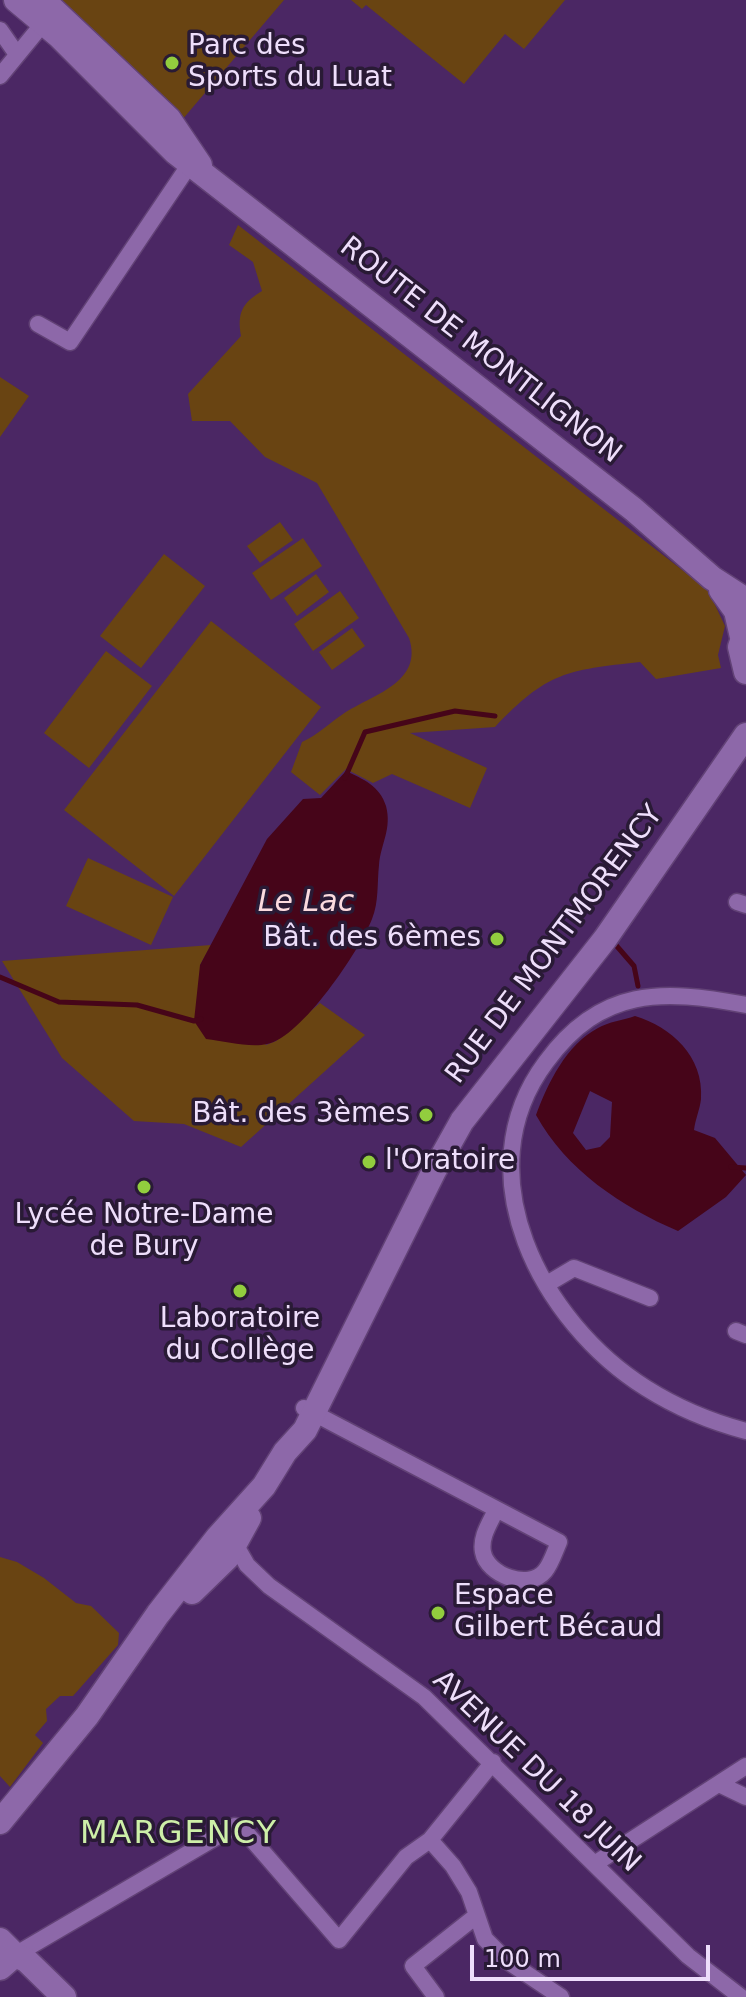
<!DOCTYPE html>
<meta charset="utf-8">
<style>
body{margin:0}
#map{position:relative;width:746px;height:1997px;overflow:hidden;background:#4b2764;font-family:"DejaVu Sans",sans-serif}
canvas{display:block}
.scale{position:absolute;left:470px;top:1945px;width:240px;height:36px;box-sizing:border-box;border:4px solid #eedefb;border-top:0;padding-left:10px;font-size:24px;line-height:28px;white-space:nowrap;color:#eedefb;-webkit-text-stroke:6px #291a35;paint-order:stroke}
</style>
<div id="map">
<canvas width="746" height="1997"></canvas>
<div class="scale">100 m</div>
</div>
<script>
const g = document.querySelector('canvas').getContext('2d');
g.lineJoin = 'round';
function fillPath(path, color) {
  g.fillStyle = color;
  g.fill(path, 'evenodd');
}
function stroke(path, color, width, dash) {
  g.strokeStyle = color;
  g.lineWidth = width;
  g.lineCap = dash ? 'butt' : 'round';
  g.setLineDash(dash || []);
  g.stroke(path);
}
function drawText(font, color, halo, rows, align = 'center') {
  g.font = font + ' "DejaVu Sans",sans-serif';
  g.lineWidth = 7;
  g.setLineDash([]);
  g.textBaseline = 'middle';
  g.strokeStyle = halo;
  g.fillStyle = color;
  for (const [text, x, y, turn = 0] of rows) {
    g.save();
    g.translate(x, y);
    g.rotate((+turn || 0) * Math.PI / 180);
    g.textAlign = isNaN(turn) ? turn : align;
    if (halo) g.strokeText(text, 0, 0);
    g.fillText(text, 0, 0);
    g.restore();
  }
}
fillPath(new Path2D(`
 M51,0H284L176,127Z
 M351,0H565L524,49L505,34L464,84L366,5L362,9Z
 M238,225L708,590L725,626L718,655L721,668L656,679L640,662C567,670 547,672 495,727L410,733L487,768L470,808L392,774L373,783L346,769L320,795L291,772L302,742C319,734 328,724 343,714C371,695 424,683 409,638L317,483L265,457L230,421H192L188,394L241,336C237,313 242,303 262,291L253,262L229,245Z
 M0,377L29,396L0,437Z
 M280,522L293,540L260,563L247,546Z
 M303,538L322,566L271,600L252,573Z
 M164,554L205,586L141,668L100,636Z
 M316,574L329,592L297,616L284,598Z
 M340,591L359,618L313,651L294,624Z
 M211,621L321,707L174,896L64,810Z
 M352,628L365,646L332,670L319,652Z
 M106,651L152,686L89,768L44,733Z
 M88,858L173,897L151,945L66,906Z
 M211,945L200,965L266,1045L276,1041L320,1003L365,1035L241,1147L184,1124L134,1121L62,1058L2,961Z
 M0,1557L17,1562L44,1578L76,1603L91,1606L119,1633L118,1645L73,1696H60L46,1709L47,1721L35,1735L43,1743L10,1787L0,1776Z`), '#694412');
fillPath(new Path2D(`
 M346,771C363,779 380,786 386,806C392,829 381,843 379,865C377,883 379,902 372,919C360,950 301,1038 267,1044C250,1048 225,1041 206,1039L194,1021L200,965L267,839L303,799L321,798Z
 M635,1016C671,1027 704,1056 701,1099C700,1109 695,1120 694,1130L715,1138L746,1175L726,1197L678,1231C622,1207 566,1170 536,1115C548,1083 566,1045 598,1028C608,1022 624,1020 635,1016ZM590,1091L612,1102L610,1137L600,1147L586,1150L573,1133Z`), '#460519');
stroke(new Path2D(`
 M345,778L365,732L455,711L495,716
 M615,944L634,966L638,986
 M0,977L59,1002L137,1005L194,1021L201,1019
 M731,1167L746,1168`), '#460519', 5);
const street = new Path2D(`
 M0,30L16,53
 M0,76L50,15
 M38,324L70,342L194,158
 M737,902L746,905
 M746,1005C662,989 601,987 546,1062C463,1173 541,1322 646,1388C676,1407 712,1422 746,1431
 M547,1284L574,1268L650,1298
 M736,1331L746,1335
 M304,1408L559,1542C555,1551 551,1564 545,1571C529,1591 487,1575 483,1552C480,1537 490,1523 496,1510
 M231,1537L247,1565L269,1586L424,1697L688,1956L741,1997
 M719,1784L746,1797
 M430,1840L453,1866L469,1892L485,1939L506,1960L561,1997
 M596,1863L746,1766
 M15,1955L235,1826L243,1829L339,1940L406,1857L430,1840L493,1762
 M436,1997L413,1966L476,1916`);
const secondary = new Path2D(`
 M16,0L59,36L175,152L633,509L712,578L746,600
 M43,0L169,119L200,165
 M721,590L736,611L742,637
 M746,630L740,647L746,672
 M192,1592L227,1558L249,1518
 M0,1822L87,1716L158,1614L218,1537L264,1486L285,1452L305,1430L434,1171L462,1121L605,939L746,735
 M0,1940L15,1955L0,1968
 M15,1955L26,1960L64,1997`);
stroke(street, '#624276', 19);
stroke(secondary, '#624276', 27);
stroke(street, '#8d68a9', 16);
stroke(secondary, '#8d68a9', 24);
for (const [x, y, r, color] of [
 [172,63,8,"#92cd3e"],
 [497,939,8,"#92cd3e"],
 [426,1115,8,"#92cd3e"],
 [369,1162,8,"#92cd3e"],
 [144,1187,8,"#92cd3e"],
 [240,1291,8,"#92cd3e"],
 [438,1613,8,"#92cd3e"]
]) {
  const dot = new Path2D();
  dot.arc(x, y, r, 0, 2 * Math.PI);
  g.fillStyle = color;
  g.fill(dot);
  stroke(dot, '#291a35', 3);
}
drawText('28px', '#eedefb', '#291a35', [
 ["Parc des",188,47],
 ["Sports du Luat",188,79],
 ["Bât. des 6èmes",481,939,"right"],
 ["Bât. des 3èmes",410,1115,"right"],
 ["l'Oratoire",385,1162],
 ["Lycée Notre-Dame",144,1216,"center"],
 ["de Bury",144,1248,"center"],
 ["Laboratoire",240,1320,"center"],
 ["du Collège",240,1352,"center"],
 ["Espace",454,1597],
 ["Gilbert Bécaud",454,1629]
], 'left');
drawText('28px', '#eedefb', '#291a35', [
 ["ROUTE DE MONTLIGNON",480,351,38],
 ["RUE DE MONTMORENCY",555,945,-53],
 ["AVENUE DU 18 JUIN",536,1772,44]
]);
drawText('italic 30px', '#fbdade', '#291a35', [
 ["Le Lac",306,903]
]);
g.letterSpacing = '2px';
drawText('32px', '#cdefa8', '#291a35', [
 ["MARGENCY",179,1835]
]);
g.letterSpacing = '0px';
</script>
